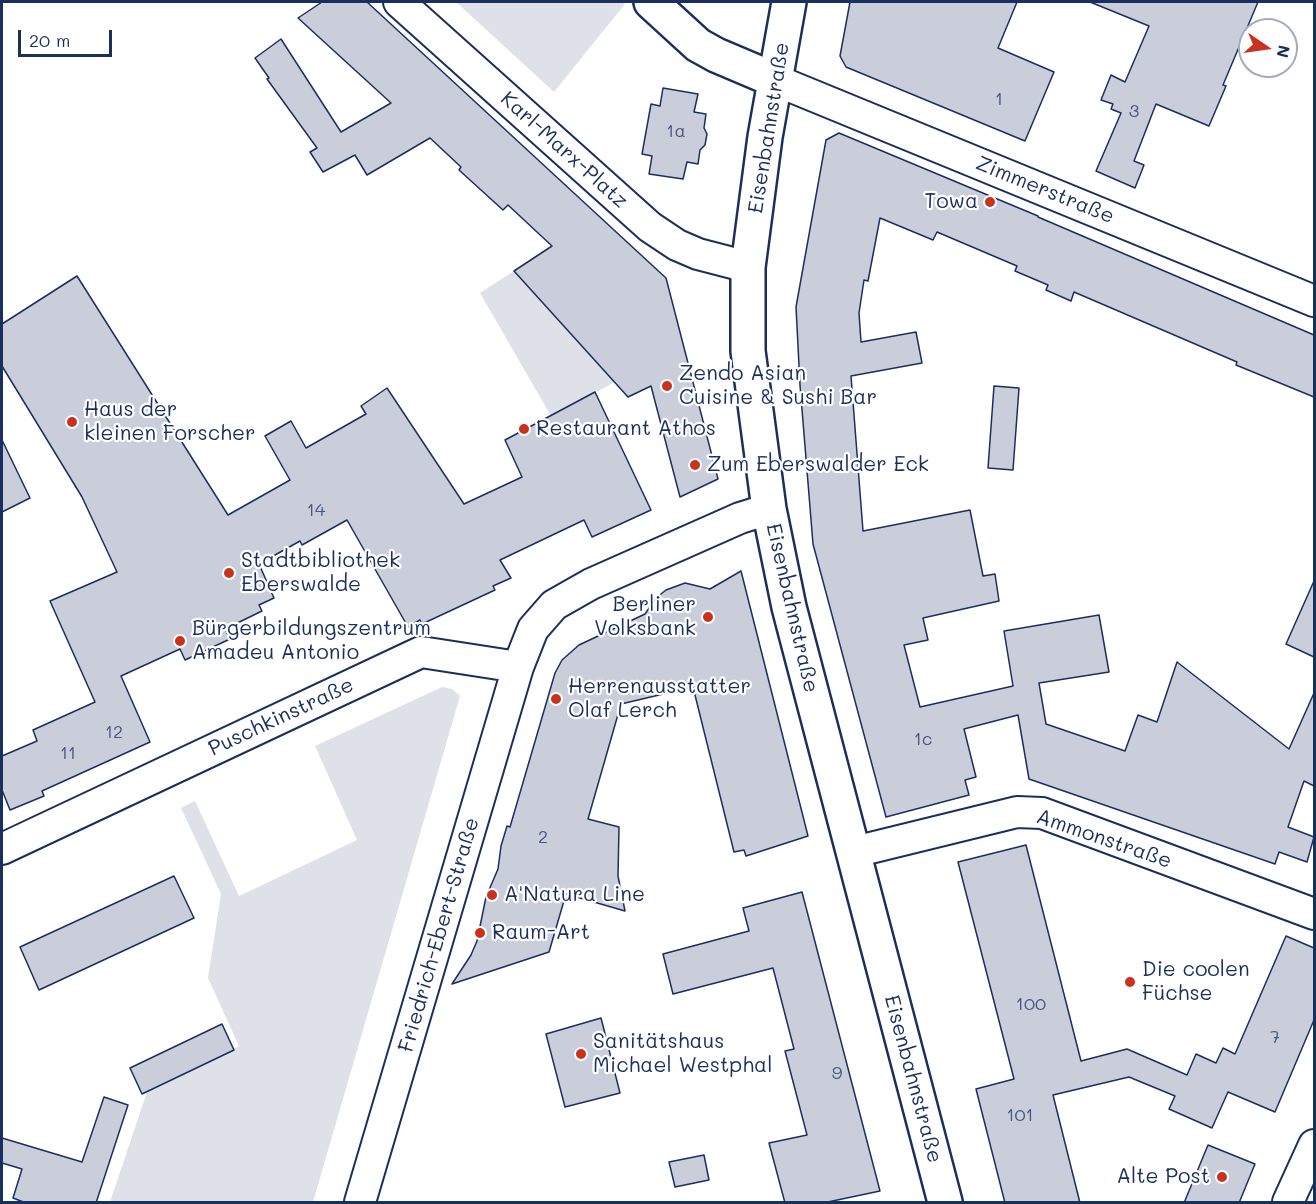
<!DOCTYPE html>
<meta charset="utf-8">
<style>
body{margin:0}
#map{position:relative;width:1316px;height:1204px;overflow:hidden;background:#fff;font-family:Mali,sans-serif}
canvas{display:block}
.frame{position:absolute;inset:0;border:3px solid #1b2f5e;pointer-events:none}
.north{position:absolute;left:1238px;top:18px;width:60px;height:60px;box-sizing:border-box;background:#fff;border:2px solid #a4acbf;border-radius:50%;rotate:103deg;font-size:16px;font-weight:700;line-height:24px;text-align:center;color:#1b2f5e}
.north::after{content:'';display:block;margin:auto;width:21px;height:27px;background:#c8321e;clip-path:polygon(50% 0,100% 100%,50% 72%,0 100%)}
.scale{position:absolute;left:18px;top:30px;width:94px;height:27px;box-sizing:border-box;border:3px solid #1b2f5e;border-top:0;padding-left:8px;font-size:18px;line-height:21px;white-space:nowrap;color:#1b2f5e;-webkit-text-stroke:4px #fff;paint-order:stroke}
</style>
<div id="map">
<canvas width="1316" height="1204"></canvas>
<div class="frame"></div>
<div class="north">N</div>
<div class="scale">20 m</div>
</div>
<script>
const g = document.querySelector('canvas').getContext('2d');
g.lineJoin = 'round';
function fillPath(path, color) {
  g.fillStyle = color;
  g.fill(path, 'evenodd');
}
function stroke(path, color, width, dash) {
  g.strokeStyle = color;
  g.lineWidth = width;
  g.lineCap = dash ? 'butt' : 'round';
  g.setLineDash(dash || []);
  g.stroke(path);
}
function drawText(font, color, halo, rows, align = 'center') {
  g.font = font + ' Mali,sans-serif';
  g.lineWidth = 4.5;
  g.setLineDash([]);
  g.textBaseline = 'middle';
  g.strokeStyle = halo;
  g.fillStyle = color;
  for (const [text, x, y, turn = 0] of rows) {
    g.save();
    g.translate(x, y);
    g.rotate((+turn || 0) * Math.PI / 180);
    g.textAlign = isNaN(turn) ? turn : align;
    if (halo) g.strokeText(text, 0, 0);
    g.fillText(text, 0, 0);
    g.restore();
  }
}
fillPath(new Path2D(`
 M456,2H622L625,4L554,92Z
 M514,271L615,382L551,416L480,293Z
 M442,687L452,689L460,696L313,1202H110L147,1092L239,1046L208,978L221,894L181,808L195,801L239,896L357,840L315,746Z`), '#dee1e7');
const building = new Path2D(`
 M322,2H367L666,278L718,479L680,497L651,386L628,397L514,271L552,246L508,205L503,210L459,170L461,167L430,138L367,175L355,155L323,172L310,152L317,148L267,79L269,78L255,58L281,39L341,132L391,103L298,18Z
 M850,2H1017L998,48L1054,72L1025,141L846,67L840,56Z
 M1090,2H1258L1223,85L1226,86L1209,126L1156,104L1134,161L1144,165L1135,188L1096,171L1121,113L1111,109L1113,104L1101,100L1111,75L1125,82L1149,26Z
 M663,88L698,94L694,112L706,114L704,128L707,134L705,145L700,150L698,164L687,162L683,179L649,174L652,156L642,154L651,104L660,106Z
 M839,133L1038,216V217L1314,335V397L1236,365L1237,362L1074,292L1071,301L1046,290L1048,285L1015,271L1017,266L937,232L933,240L880,218L868,281L864,280L859,313L861,342L916,332L922,363L851,376L863,531L970,510L983,576L995,574L999,601L923,618L928,640L904,645L920,707L1013,686L1004,631L1099,615L1109,672L1039,683L1046,724L1125,751L1138,715L1157,722L1177,662L1289,749L1314,693V786L1304,781L1288,827L1314,837L1307,862L1279,852L1275,864L1029,779L1018,715L964,729L976,777L965,780L969,795L886,817L813,544L800,385L796,307L826,140Z
 M77,276L228,515L290,480L265,436L291,421L306,448L366,414L361,406L387,388L464,504L522,477L505,440L595,392L651,510L592,537L584,520L500,560L511,578L493,586L495,590L422,624L420,620L408,627L347,520L302,545L300,541L259,564L274,598L259,605L262,611L225,629L230,639L185,660L180,649L121,676L150,742L42,791L44,796L10,810L2,790V756L37,741L33,730L95,702L50,601L117,572L82,497L2,366V324Z
 M994,386L1019,388L1013,470L988,468Z
 M2,440L30,498L2,512Z
 M741,571L808,836L746,856L744,850L734,852L693,687L621,704L588,819L619,827L618,876L625,911L566,894L549,952L452,984L471,955L477,941L486,897L498,869L501,846L507,826L510,827L555,673L562,660L579,645L645,614L656,598L666,590L685,583L710,589Z
 M1314,581V657L1286,644Z
 M1026,845L1081,1061L1127,1049L1187,1075L1196,1054L1216,1063L1223,1048L1235,1054L1286,936L1314,948V1020L1275,1112L1228,1092L1212,1128L1169,1109L1175,1096L1129,1077L1053,1095L1080,1203H1005L976,1089L1014,1079L958,862Z
 M174,876L194,918L39,990L20,947Z
 M802,892L880,1191L823,1203H785L769,1143L807,1135L785,1051L794,1049L773,968L673,994L663,954L749,931L743,908Z
 M601,1018L620,1093L565,1107L546,1034Z
 M222,1024L234,1050L142,1094L130,1068Z
 M104,1097L128,1105L96,1203H26L13,1198L22,1169L2,1163V1138L82,1162Z
 M1208,1145L1255,1164L1239,1203H1184Z
 M704,1155L709,1180L675,1187L669,1162Z`);
fillPath(building, '#caceda');
stroke(building, '#1b2f5e', 1.5);
const street = new Path2D(`
 M399,2L650,227L677,245L698,254L748,267
 M775,80L1314,301
 M2,849L421,652L518,667
 M854,852L1017,812L1042,813L1314,914
 M360,1202L518,667L533,629L554,605L591,584L740,518L769,509
 M1288,1202L1314,1145`);
const secondary = new Path2D(`
 M651,2L698,45L716,55L775,80`);
const primary = new Path2D(`
 M789,2L765,137L748,267V351L769,509L789,607L945,1202`);
stroke(street, '#1b2f5e', 34);
stroke(secondary, '#1b2f5e', 38);
stroke(primary, '#1b2f5e', 38);
stroke(street, '#fff', 30);
stroke(secondary, '#fff', 33);
stroke(primary, '#fff', 33);
for (const [x, y, r, color] of [
 [990,202,6,"#c8321e"],
 [667,386,6,"#c8321e"],
 [72,422,6,"#c8321e"],
 [524,429,6,"#c8321e"],
 [695,465,6,"#c8321e"],
 [229,573,6,"#c8321e"],
 [708,617,6,"#c8321e"],
 [180,641,6,"#c8321e"],
 [556,699,6,"#c8321e"],
 [492,895,6,"#c8321e"],
 [480,933,6,"#c8321e"],
 [1130,982,6,"#c8321e"],
 [581,1054,6,"#c8321e"],
 [1222,1177,6,"#c8321e"]
]) {
  const dot = new Path2D();
  dot.arc(x, y, r, 0, 2 * Math.PI);
  g.fillStyle = color;
  g.fill(dot);
  stroke(dot, '#fff', 2);
}
drawText('18px', '#47577d', null, [
 ["1",999,99],
 ["3",1134,111],
 ["1a",676,131],
 ["14",316,510],
 ["12",114,732],
 ["1c",923,739],
 ["11",68,753],
 ["2",543,837],
 ["100",1031,1004],
 ["7",1275,1037],
 ["9",837,1073],
 ["101",1020,1115]
]);
drawText('21px', '#1b2f5e', '#fff', [
 ["Eisenbahnstraße",769,128,-81],
 ["Karl-Marx-Platz",564,150,42],
 ["Zimmerstraße",1045,190,22],
 ["Eisenbahnstraße",792,608,77],
 ["Puschkinstraße",281,717,-25],
 ["Ammonstraße",1104,839,19],
 ["Friedrich-Ebert-Straße",439,935,-74],
 ["Eisenbahnstraße",913,1079,75]
]);
drawText('21px', '#1b2f5e', '#fff', [
 ["Towa",978,202,"right"],
 ["Zendo Asian",679,374],
 ["Cuisine & Sushi Bar",679,398],
 ["Haus der",84,410],
 ["kleinen Forscher",84,434],
 ["Restaurant Athos",536,429],
 ["Zum Eberswalder Eck",707,465],
 ["Stadtbibliothek",241,561],
 ["Eberswalde",241,585],
 ["Berliner",696,605,"right"],
 ["Volksbank",696,629,"right"],
 ["Bürgerbildungszentrum",192,629],
 ["Amadeu Antonio",192,653],
 ["Herrenausstatter",568,687],
 ["Olaf Lerch",568,711],
 ["A'Natura Line",504,895],
 ["Raum-Art",492,933],
 ["Die coolen",1142,970],
 ["Füchse",1142,994],
 ["Sanitätshaus",593,1042],
 ["Michael Westphal",593,1066],
 ["Alte Post",1210,1177,"right"]
], 'left');
</script>
